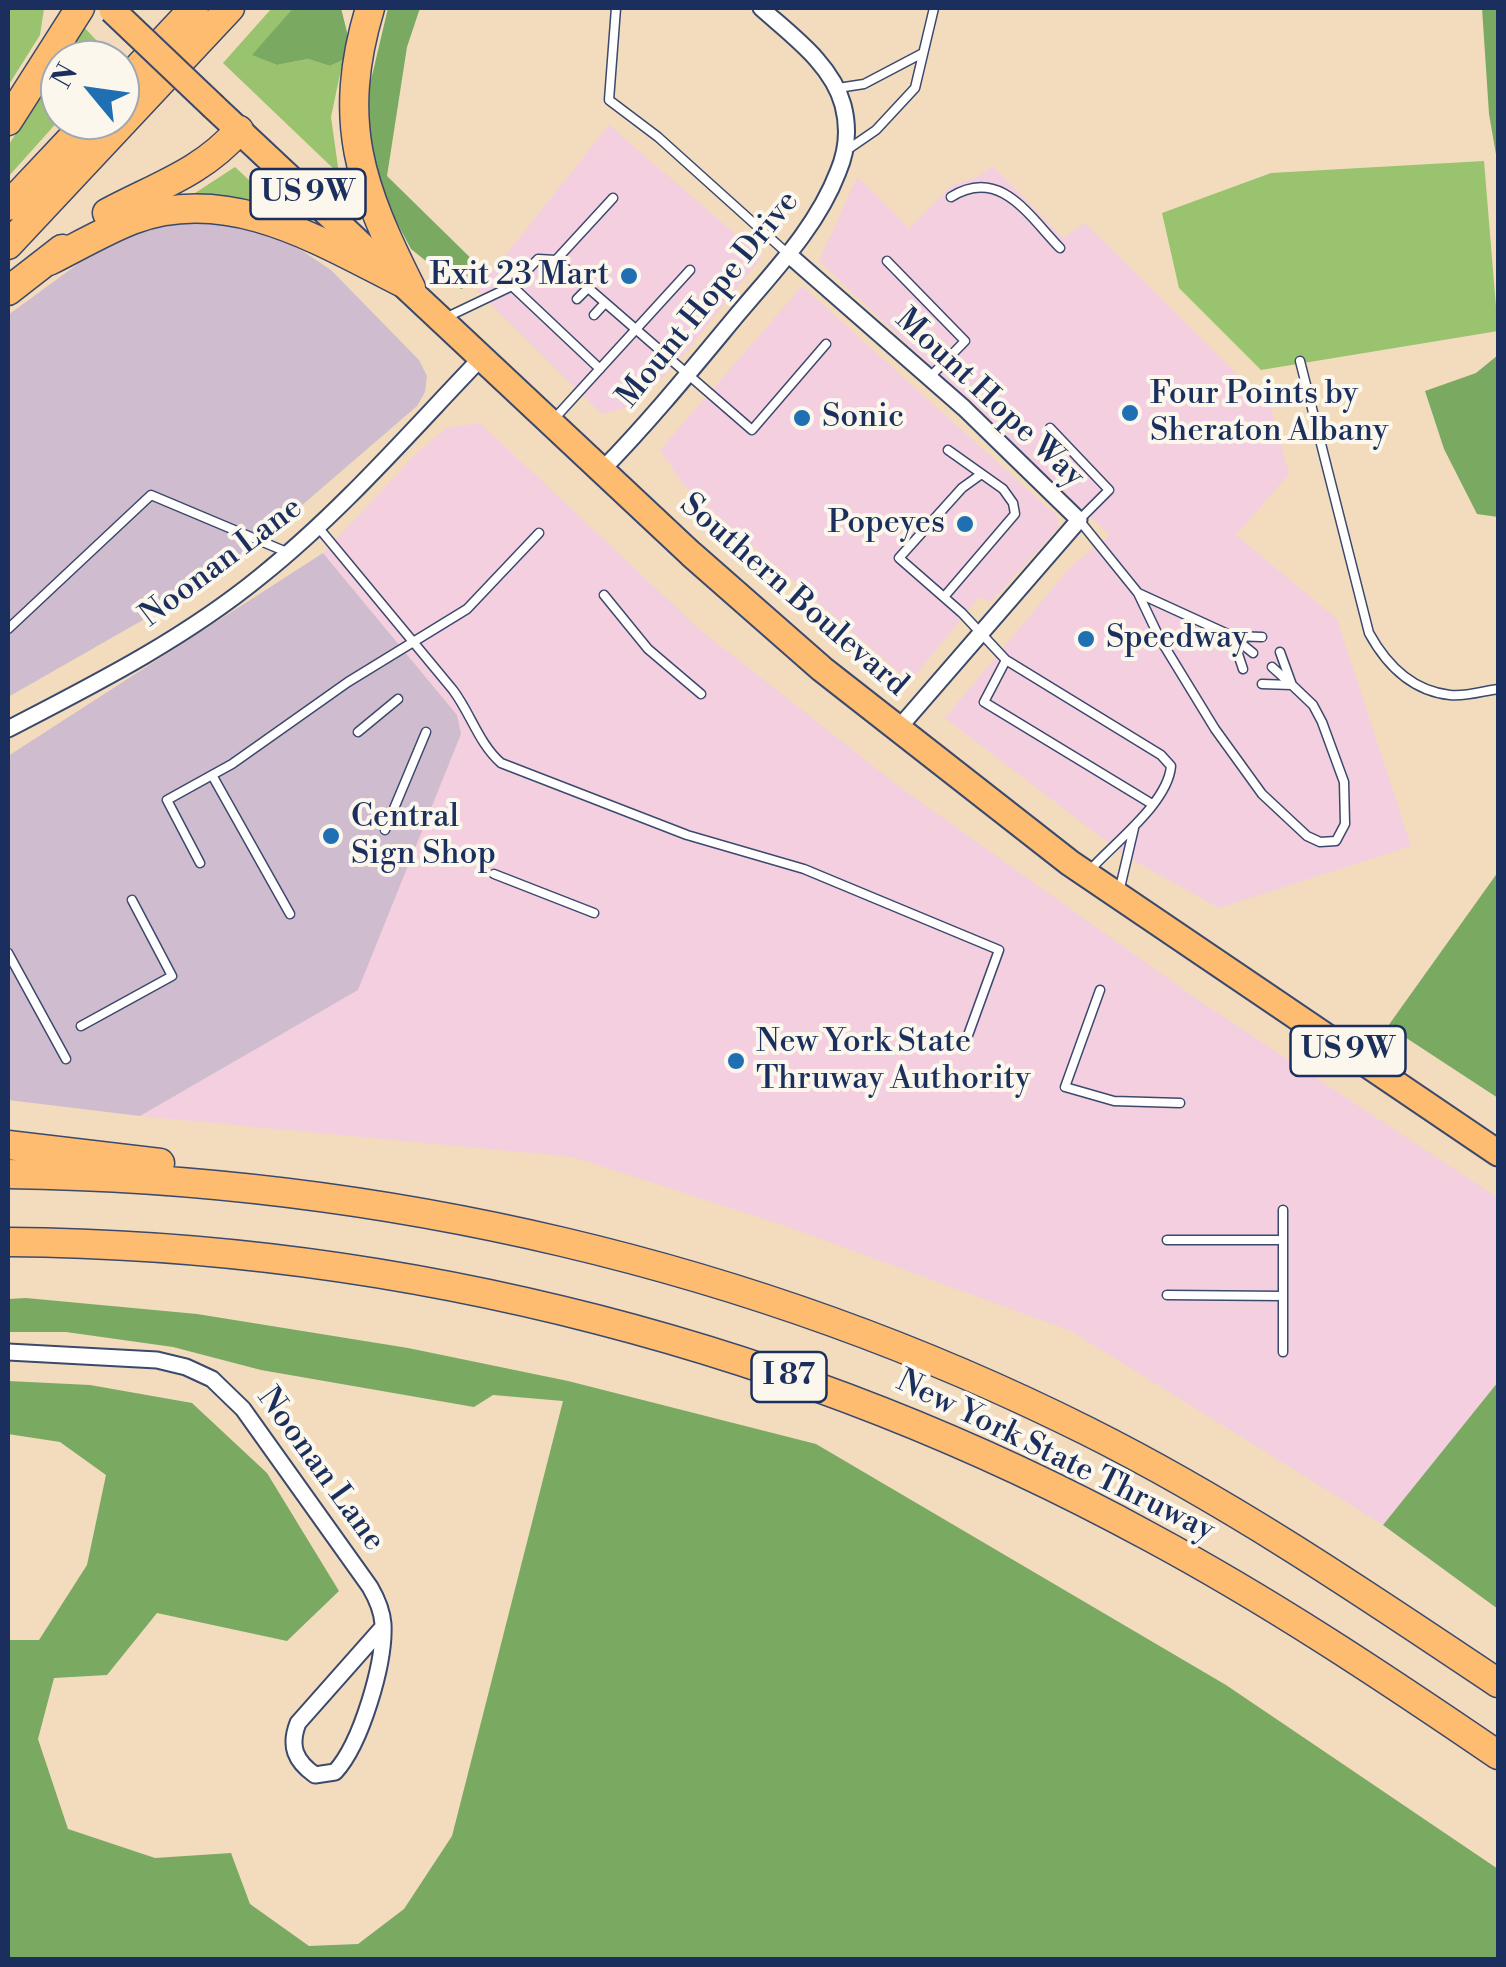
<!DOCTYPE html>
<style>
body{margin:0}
#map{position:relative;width:1506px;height:1967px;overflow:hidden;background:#f2dcbd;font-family:"Libre Bodoni",serif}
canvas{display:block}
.frame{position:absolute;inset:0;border:10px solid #1b2f5e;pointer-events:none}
.north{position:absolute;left:40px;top:40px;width:100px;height:100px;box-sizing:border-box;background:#fbf7ec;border:2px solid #a1a7b3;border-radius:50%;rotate:299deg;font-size:28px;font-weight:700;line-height:40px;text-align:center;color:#1b2f5e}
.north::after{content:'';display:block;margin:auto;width:35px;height:45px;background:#1f6fb2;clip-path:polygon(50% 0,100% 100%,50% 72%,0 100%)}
</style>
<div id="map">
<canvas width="1506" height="1967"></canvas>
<div class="frame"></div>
<div class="north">N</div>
</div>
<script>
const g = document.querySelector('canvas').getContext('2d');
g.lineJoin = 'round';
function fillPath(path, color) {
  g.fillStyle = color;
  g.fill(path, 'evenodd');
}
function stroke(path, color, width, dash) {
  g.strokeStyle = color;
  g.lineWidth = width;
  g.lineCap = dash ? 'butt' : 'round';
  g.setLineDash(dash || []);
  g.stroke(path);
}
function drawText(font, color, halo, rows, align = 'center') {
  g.font = font + ' "Libre Bodoni",serif';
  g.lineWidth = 8;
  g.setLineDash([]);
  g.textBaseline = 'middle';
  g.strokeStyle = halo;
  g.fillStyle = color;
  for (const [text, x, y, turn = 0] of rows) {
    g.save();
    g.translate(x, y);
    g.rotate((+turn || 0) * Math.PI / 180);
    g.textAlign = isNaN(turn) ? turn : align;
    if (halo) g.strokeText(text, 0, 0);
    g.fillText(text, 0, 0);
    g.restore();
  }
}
fillPath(new Path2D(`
 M609,125L762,257L691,346L639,404L602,414L477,291Z
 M993,166L1063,238L1085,223L1271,408L1289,474L1236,535L1337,619L1411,846L1219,908L1127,857L945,718L1071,566L1110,535L819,261L857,177L909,228L952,185L975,178Z
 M802,286L1056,515L1059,527L991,602L979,597L917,673L901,674L686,488L660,450Z
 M480,423L698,628L901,788L1204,1004L1498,1198V1382L1383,1525L1071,1331L783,1225L573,1157L140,1116L358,990L461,734L457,715L323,553L417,453L446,428Z`), '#f3cfe0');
fillPath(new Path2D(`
 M217,221L256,228L292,244L331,270L419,360L427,376L425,392L417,406L220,576L8,697V315L97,250L131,233L175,223Z
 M323,553L457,715L461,734L358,990L140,1116L8,1100V756Z`), '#cfbdcf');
fillPath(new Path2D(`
 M8,8L44,9L40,35L8,86Z
 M272,8H293L253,55L277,65L308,59L330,66L343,60L331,117L339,174L223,63Z
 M83,26L113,58L112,60H61Z
 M60,62V119L8,177V146Z
 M1484,161L1498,331L1261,370L1179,288L1162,213L1271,173Z
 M235,167L280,209L278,211L192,195Z`), '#99c36f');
fillPath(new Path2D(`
 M293,8H341L348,36L343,60L330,66L308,59L277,65L252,55Z
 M388,8H420L407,47L387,176L490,277L461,289L411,249L386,202L371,152L367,97Z
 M1482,8H1498V166L1489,114Z
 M1498,355V517L1477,514L1444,449L1425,391L1476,373Z
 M1498,872V1098L1388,1026Z
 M26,1298L197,1314L408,1348L568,1381L816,1444L1226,1685L1498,1869V1959H8V1640H39L87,1565L106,1475L60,1442L8,1434V1381L90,1385L192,1403L267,1473L339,1591L287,1641L157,1613L107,1675L54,1678L38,1739L68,1829L155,1858L231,1853L250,1904L309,1946L358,1944L404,1909L452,1836L563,1401L493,1395L474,1407L261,1370L173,1347L66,1332H8V1299Z
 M1498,1382V1609L1383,1525Z`), '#7aa962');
const lane = new Path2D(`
 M616,8L609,100L658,137L788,254
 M838,88L864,84L921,54
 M847,150L876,130L915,88L934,8
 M951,197C1000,166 1029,216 1060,248
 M556,260L613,198
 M887,261L965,341L930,377
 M512,286L600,369
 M577,299L588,288
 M594,315L605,303
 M445,318L512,286L538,259L556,260L752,430L826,344
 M1300,361L1369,633C1386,664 1412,691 1450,695C1465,697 1483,691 1498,689
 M554,419L690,270
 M1050,428L1109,490L1079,520L1138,593L1160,639L1215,729L1262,794L1307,836L1320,842L1336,841L1345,824L1344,782L1322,722L1313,705L1292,685L1280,652
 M980,475L962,488L899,558L962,613L1006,660L1161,755L1171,766C1168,803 1114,843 1090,870
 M318,527L453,690C471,714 479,744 501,763L687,835L804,869L999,950L963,1049
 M1138,593L1232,636L1262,637
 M604,595L648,649L701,694
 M944,597L1015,514L1013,503L1003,489L948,450
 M8,629L151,495L289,553
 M1006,660L984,702L1152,804
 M1243,669L1232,636L1253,653
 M1262,684L1292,685L1272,667
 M358,732L398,699
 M212,775L290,914
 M385,830L426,732
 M200,863L167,800L232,764L348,682L467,609L539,533
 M494,874L594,913
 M1119,892L1134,828
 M8,953L66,1059
 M1100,990L1065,1087L1114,1101L1180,1103
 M81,1026L172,976L132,900
 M1167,1240H1283
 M1167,1295L1283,1296
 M1283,1352V1210`);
const street = new Path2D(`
 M788,254L964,408L1079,520L897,730
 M602,470C650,421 693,368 737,315C774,271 817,227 838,172C847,151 849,128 843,105C832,64 791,35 761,8
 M8,729C95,684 184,639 261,576C342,511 410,432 482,357
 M8,1352L157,1360L186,1367L212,1379L243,1409L370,1587C377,1599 382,1610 383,1624C385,1663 361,1744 335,1772L315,1775C295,1761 289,1746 298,1723L383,1627`);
const primary = new Path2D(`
 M214,107L691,554L822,669L1070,863L1498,1153`);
const highway = new Path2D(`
 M370,8C336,122 360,186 411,288
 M120,87L194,8
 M8,121L80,8
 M8,206L89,120
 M107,213C155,187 202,173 239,130
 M8,245L230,8
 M49,261C77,247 104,231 132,220C228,184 318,240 401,282
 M8,291L62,249
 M8,1145L160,1163
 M8,1174C380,1179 753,1264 1087,1431C1231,1503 1365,1594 1498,1683
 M8,1242C404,1245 802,1347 1150,1537C1271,1602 1385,1678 1498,1755`);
stroke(lane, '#3b496c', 11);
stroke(street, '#3b496c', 19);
stroke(primary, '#3b496c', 29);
stroke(highway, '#3b496c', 31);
stroke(lane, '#fff', 8);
stroke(street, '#fff', 15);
stroke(primary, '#febc70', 25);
stroke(highway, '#febc70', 28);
const primaryBridge = new Path2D(`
 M112,10L214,107`);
stroke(primaryBridge, '#3b496c', 29, []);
stroke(primaryBridge, '#febc70', 25);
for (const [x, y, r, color] of [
 [629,276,10,"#1f6fb2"],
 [1130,413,10,"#1f6fb2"],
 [802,418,10,"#1f6fb2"],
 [965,524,10,"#1f6fb2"],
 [1086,639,10,"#1f6fb2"],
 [331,836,10,"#1f6fb2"],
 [736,1061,10,"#1f6fb2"]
]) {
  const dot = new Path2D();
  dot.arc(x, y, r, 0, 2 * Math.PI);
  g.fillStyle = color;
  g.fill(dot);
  stroke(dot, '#fbf7ec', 4);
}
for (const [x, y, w] of [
 [308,194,115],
 [1348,1051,115],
 [789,1377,75]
]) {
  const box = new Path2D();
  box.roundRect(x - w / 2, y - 25, w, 50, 8);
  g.fillStyle = '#fbf7ec';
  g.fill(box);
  stroke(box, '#1b2f5e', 2.5);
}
drawText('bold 30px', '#1b2f5e', null, [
 ["US 9W",308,194],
 ["US 9W",1348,1051],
 ["I 87",789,1377]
]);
drawText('32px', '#1b2f5e', '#fbf7ec', [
 ["Exit 23 Mart",609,276,"right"],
 ["Four Points by",1150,395],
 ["Sheraton Albany",1150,432],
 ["Sonic",822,418],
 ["Popeyes",945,524,"right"],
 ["Speedway",1106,639],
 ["Central",351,818],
 ["Sign Shop",351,855],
 ["New York State",756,1043],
 ["Thruway Authority",756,1080]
], 'left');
drawText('32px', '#1b2f5e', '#fbf7ec', [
 ["Mount Hope Drive",709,300,-51],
 ["Mount Hope Way",989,399,43],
 ["Noonan Lane",222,563,-37],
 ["Southern Boulevard",793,596,41],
 ["New York State Thruway",1055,1457,26],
 ["Noonan Lane",320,1470,54]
]);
</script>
